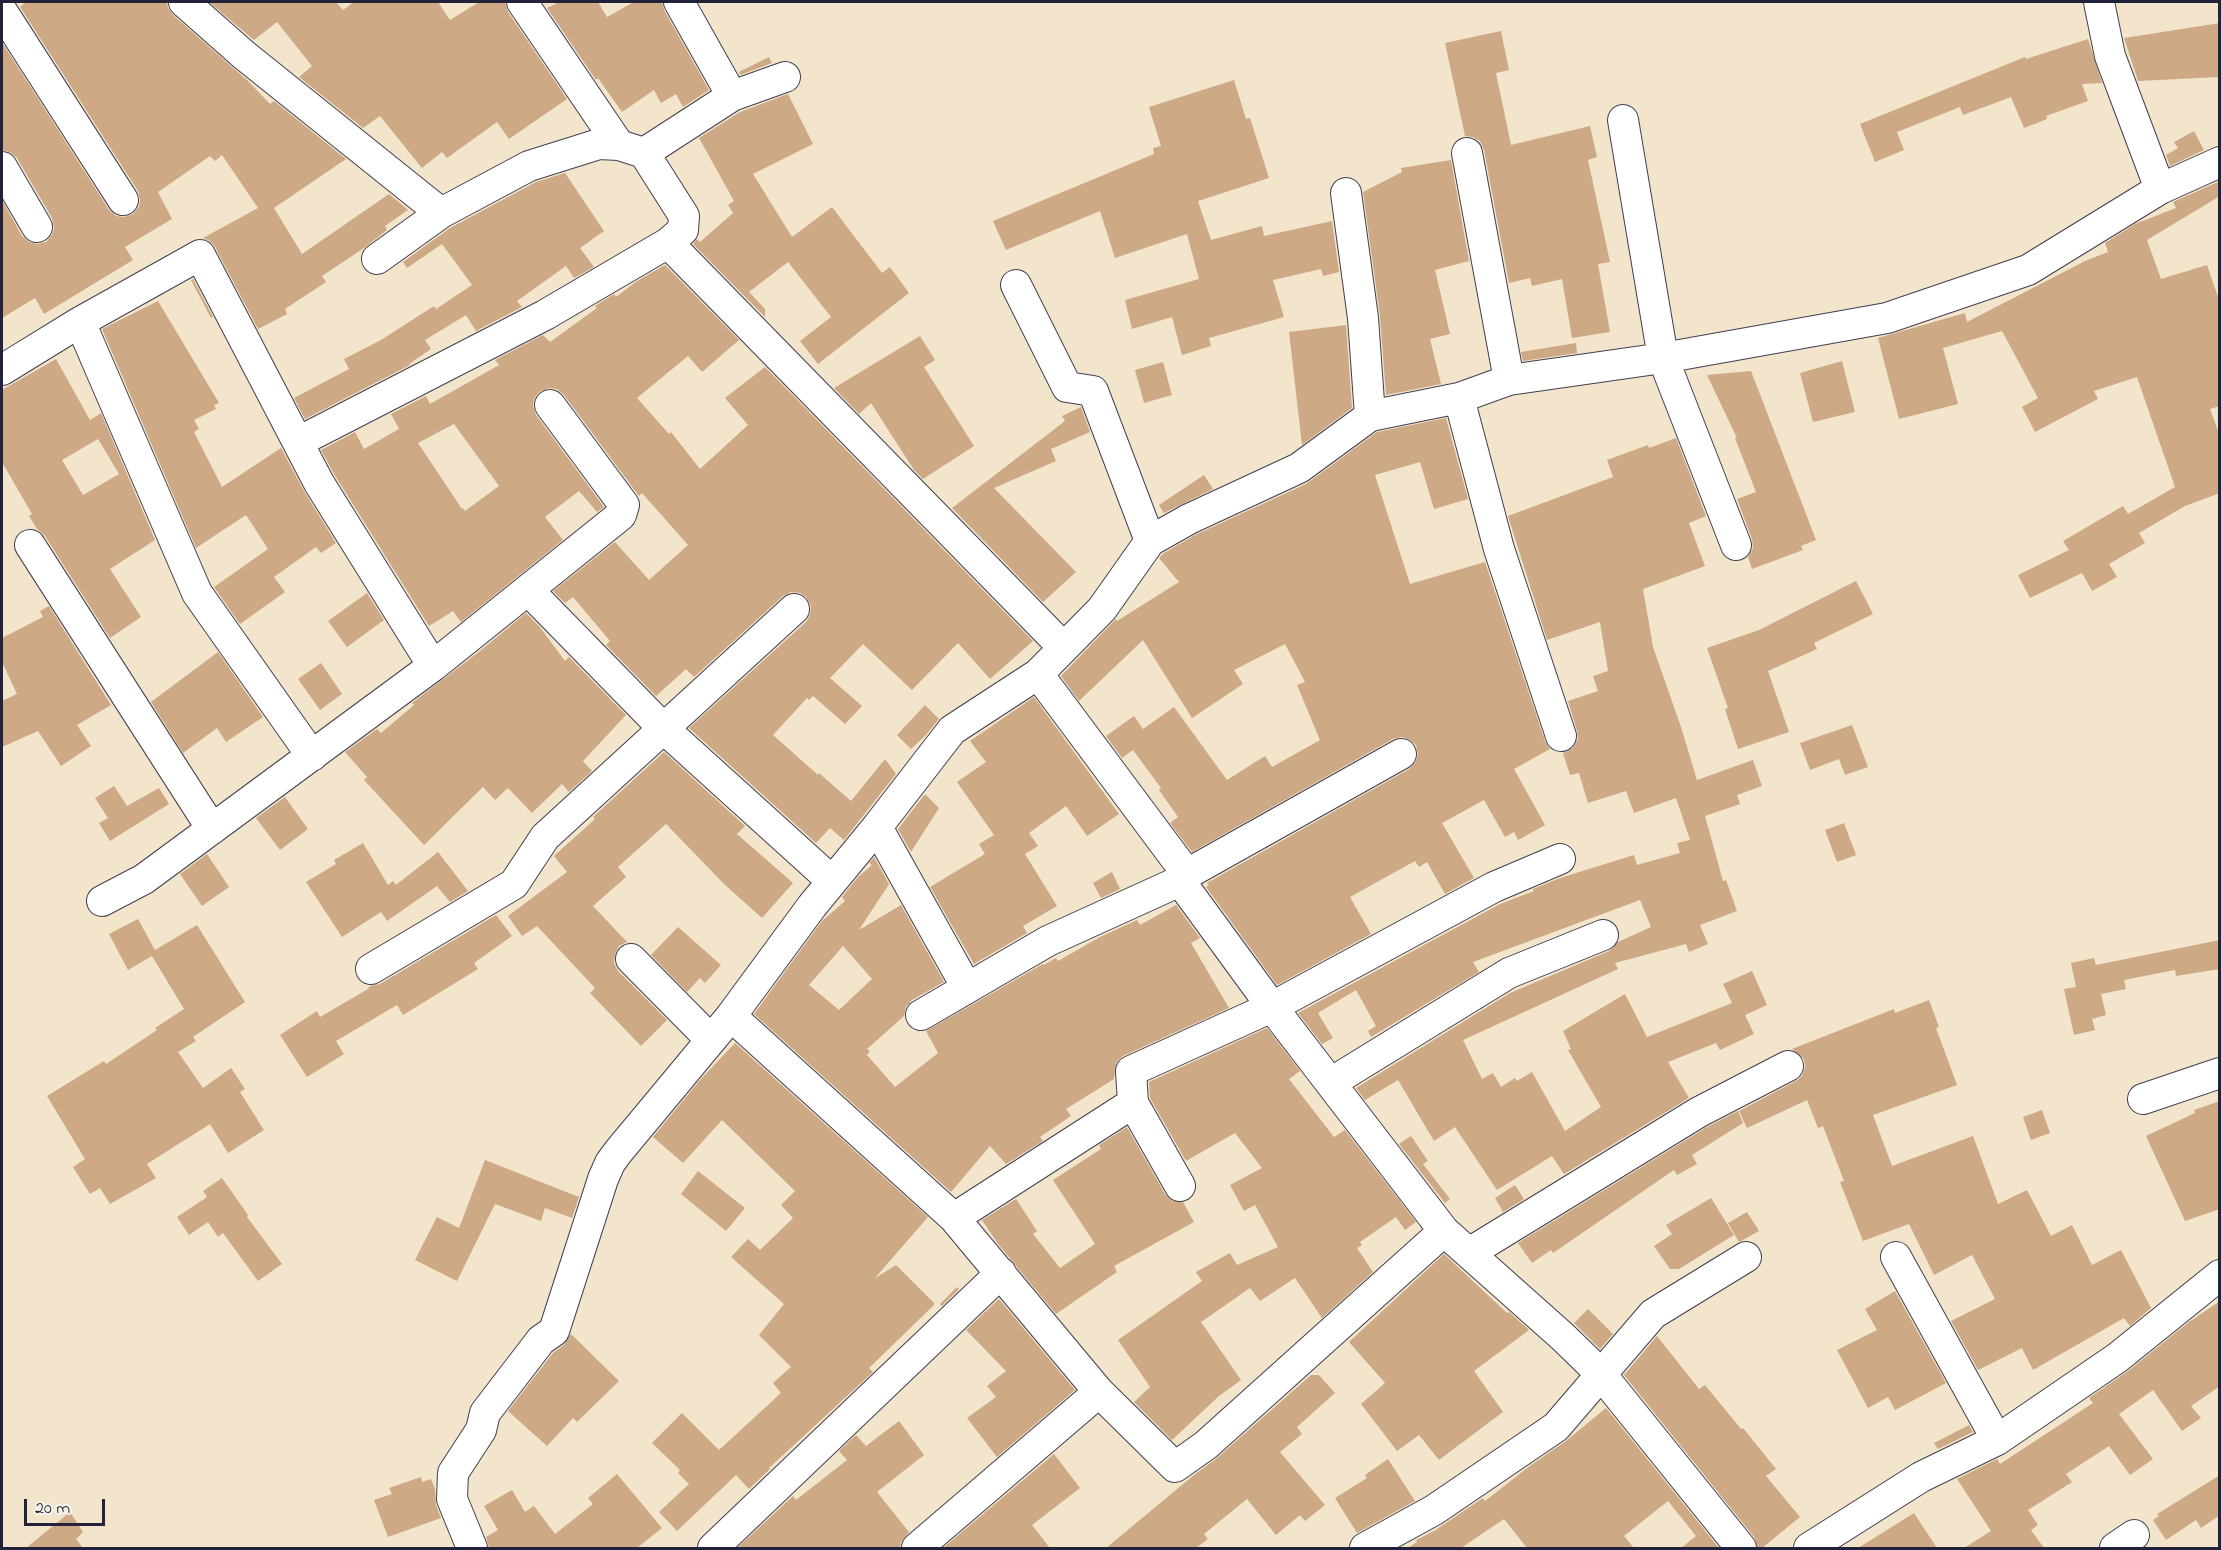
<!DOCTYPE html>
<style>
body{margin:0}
#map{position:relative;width:2221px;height:1550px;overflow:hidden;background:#f2e5cc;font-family:"Indie Flower",sans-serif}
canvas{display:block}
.frame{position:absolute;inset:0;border:3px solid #22223b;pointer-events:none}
.scale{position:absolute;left:24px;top:1499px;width:81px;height:27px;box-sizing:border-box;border:3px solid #22223b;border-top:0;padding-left:8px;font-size:18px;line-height:21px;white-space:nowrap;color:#22223b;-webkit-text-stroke:4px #f7f3e8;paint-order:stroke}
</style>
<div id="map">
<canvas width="2221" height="1550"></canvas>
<div class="frame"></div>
<div class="scale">20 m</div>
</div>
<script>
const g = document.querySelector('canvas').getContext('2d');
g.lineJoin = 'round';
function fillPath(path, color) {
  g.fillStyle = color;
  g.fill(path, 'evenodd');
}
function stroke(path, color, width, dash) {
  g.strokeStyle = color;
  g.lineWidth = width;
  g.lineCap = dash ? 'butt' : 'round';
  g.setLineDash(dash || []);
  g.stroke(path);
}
fillPath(new Path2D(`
 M26,2H167L168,8L173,15L247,80L270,104L274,101L346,159L274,208L302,254L389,194L408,210L385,226L387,230L364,248L322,276L326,282L285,309L287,314L258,329L215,247L210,241L203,238L258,208L222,155L215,161L210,156L158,192L172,219L125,247L133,260L44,314L35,298L2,318V200L22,236L29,242L38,244L46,242L52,235L54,228L52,218L17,158L10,152L2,150V42L109,210L116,216L124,217L133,214L139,207L140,200L138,191L20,7Z
 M209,2H336L343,10L354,2H438L450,20L479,2H505L508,12L567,99L509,139L497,122L447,158L442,152L422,168L380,116L363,128L299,77L312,66L277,22L254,40Z
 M559,2H598L607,17L634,2H662L664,10L709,90L683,107L676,94L661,103L654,90L622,112L598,78L596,80L547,8Z
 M2220,23V77L2138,81L2124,38Z
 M1501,31L1509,70L1496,73L1511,145L1590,126L1597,157L1588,160L1610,262L1598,264L1610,332L1572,338L1562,279L1532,286L1530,278L1509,283L1484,150L1480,141L1473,137L1465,136L1445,43Z
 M2088,39L2102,83L2082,84L2088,101L2046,116L2047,119L2024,128L2011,97L1963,115L1960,107L1897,132L1904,150L1875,162L1860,124L2025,57L2026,59Z
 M769,57L772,63L740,75L739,72Z
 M1234,80L1246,119L1250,118L1269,178L1198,201L1211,240L1262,226L1264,236L1332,221L1339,272L1323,276L1321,269L1273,280L1284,317L1209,338L1211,346L1182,355L1172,317L1132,329L1125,300L1199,279L1187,234L1115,258L1100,211L1006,250L993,221L1154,154L1153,148L1161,146L1149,107Z
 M788,94L813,144L753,174L792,237L832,207L882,273L890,267L909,293L818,364L800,341L831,317L788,262L749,292L765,309V317L693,244L697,239L700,242L733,213L728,205L734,201L699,138L740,112Z
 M2194,131L2204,150L2170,166L2166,155L2178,148L2174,142Z
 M1451,160L1469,261L1435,270L1450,334L1430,339L1441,384L1386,395L1380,316L1363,192L1402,172L1401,168Z
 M565,173L604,231L580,248L594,267L574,278L566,266L517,301L522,307L476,331L466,315L425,340L431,349L409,364L410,365L305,419L294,398L349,369L344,359L381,340L434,306L436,309L472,285L442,244L407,268L403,262L450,228L536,182Z
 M2220,181V196L2147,240L2161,279L2207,265L2220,303V406L2210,409L2220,436V493L2185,506L2139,533L2145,543L2109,564L2117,577L2092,591L2082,573L2030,598L2018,575L2069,550L2063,541L2123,506L2128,514L2175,487L2137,377L2094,391L2098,399L2035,432L2022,407L2038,398L2002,331L1943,348L1958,404L1899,419L1878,338L1965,313L1967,322L2085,261L2108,252L2105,243L2135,224L2176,208L2173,202Z
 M665,265L739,340L702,372L688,356L637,398L669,434L671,432L700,469L748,425L725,398L765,367L1033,641L990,679L958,643L912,690L863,644L830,678L862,706L845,724L813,696L809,700L807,698L773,735L818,775L819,773L851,801L885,759L896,774L844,840L830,828L816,843L689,728L806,622L810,615L811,606L806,597L800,593L791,592L783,596L694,677L686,669L656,696L606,645L610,641L573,597L565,603L553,591L615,542L649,580L688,545L642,493L639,496L564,395L557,389L549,388L539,392L534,399L533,406L536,415L604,507L597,512L579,491L545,517L563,540L461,622L453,611L429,626L334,474L321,450L355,432L364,449L399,429L391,414L426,396L430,404L499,365L495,360L543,335L550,342L597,308L595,306L614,294L616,297L637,281ZM454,424L499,486L465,511L463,508L462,509L418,443Z
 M193,279L213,317L211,318L191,280Z
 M158,301L219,403L214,405L216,409L194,420L199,429L194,432L222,487L281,448L304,491L336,543L321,553L316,547L274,577L285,592L240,624L214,587L268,549L246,515L196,548L102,329Z
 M1346,325L1352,408L1302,445L1289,332Z
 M920,336L935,360L924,367L974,446L923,479L914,470L871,403L859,414L834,388Z
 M1576,343L1577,353L1523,361L1521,352Z
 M56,359L90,420L101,413L155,540L110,569L141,617L110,638L45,536L37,529L29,516L32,514L2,462V390ZM98,439L119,474L83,495L62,460Z
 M1842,361L1855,412L1813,422L1800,373Z
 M1163,362L1172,395L1144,403L1135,370Z
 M1751,371L1816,540L1801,546L1803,550L1752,569L1748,557L1753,548L1752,539L1737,499L1756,492L1735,438H1737L1707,375Z
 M1081,407L1090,432L1051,449L1056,461L994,488L1076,572L1043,602L952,508L1065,421L1062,416Z
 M1446,418L1468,499L1434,509L1420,462L1375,475L1410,584L1485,562L1545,741L1550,749L1514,769L1545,825L1518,840L1514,832L1505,837L1484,800L1442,823L1474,878L1445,894L1427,862L1419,867L1415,861L1350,897L1371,934L1277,985L1206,887L1209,885L1207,883L1409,769L1415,763L1418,755L1416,745L1410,740L1402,737L1393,739L1192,852L1170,823L1178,817L1159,790L1161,788L1133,750L1122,758L1106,736L1134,716L1143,729L1174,707L1227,780L1265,756L1272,767L1320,740L1297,685L1305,682L1285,644L1234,670L1243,684L1192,718L1143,640L1079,701L1061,676L1116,619L1117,621L1179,582L1159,558L1164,553L1197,534L1306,484L1377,432Z
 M1676,438L1706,516L1689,523L1705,566L1643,589L1653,647L1681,727L1697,780L1753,760L1762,786L1737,795L1740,804L1705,816L1723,881L1726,880L1737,911L1700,925L1708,944L1689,952L1686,944L1615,963L1618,969L1463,1040L1482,1079L1493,1073L1501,1087L1515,1078L1517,1081L1532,1072L1565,1131L1601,1107L1568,1050L1571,1049L1563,1031L1625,994L1647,1037L1732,1003L1723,984L1752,971L1767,1005L1745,1015L1754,1034L1720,1050L1716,1043L1668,1062L1689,1098L1564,1174L1552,1156L1497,1190L1455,1127L1434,1141L1398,1080L1365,1100L1356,1088L1510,993L1609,951L1618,942L1651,927L1640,900L1473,962L1479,972L1371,1037L1368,1031L1376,1026L1356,990L1318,1013L1333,1038L1322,1044L1298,1013L1500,904L1534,891L1533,889L1560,878L1634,855L1637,865L1680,853L1677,843L1690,840L1676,798L1634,813L1626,791L1588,803L1579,773L1570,775L1563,753L1573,748L1578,739L1577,731L1568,701L1598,691L1593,676L1608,671L1600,622L1547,640L1508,516L1613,477L1607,460L1648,445L1649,448Z
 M1204,475L1213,489L1164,513L1159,505Z
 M1856,581L1873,614L1814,643L1817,649L1768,671L1789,732L1738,749L1725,709L1728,708L1707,648L1759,630Z
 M367,593L384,620L347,647L328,621Z
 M49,606L111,705L77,725L91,746L61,766L38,731L2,747V701L17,694L2,662V638L43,617L40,611Z
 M526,613L539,626L565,661L569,657L626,715L583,761L592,771L569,792L562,784L532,813L508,788L495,800L483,787L424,845L364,780L367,777L345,752L377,729L381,733L414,705L412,703L480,651Z
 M218,652L263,717L226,742L217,728L183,753L151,702Z
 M321,663L342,694L320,710L298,679Z
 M1034,697L1119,814L1087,836L1066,806L1029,833L1038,846L1025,854L1057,906L1023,926L1027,933L974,964L930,887L985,854L979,844L994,835L957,782L986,762L970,741Z
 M925,705L939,719L925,736L911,749L897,735Z
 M1852,725L1868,767L1845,775L1839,759L1810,770L1800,743Z
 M664,752L745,826L737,834L793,883L762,918L724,884L666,824L618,867L626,877L593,906L627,942L619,946L615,954L614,963L618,971L667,1020L641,1046L590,993L595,988L537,926L522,936L508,916L567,872L554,856L595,819L593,817Z
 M114,786L127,806L159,788L169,804L110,841L99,823L108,818L95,798Z
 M925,794L939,808L911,852L898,829Z
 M285,797L308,829L280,850L256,818Z
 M1844,823L1856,855L1837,862L1825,830Z
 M363,843L388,885L393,881L396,885L438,852L468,891L450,902L437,886L387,921L381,912L342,937L306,882L336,864L334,860Z
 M207,854L229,887L202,906L180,874Z
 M874,857L889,884L859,930L901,905L944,982L912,1000L906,1007L904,1016L867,1049L870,1051L867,1055L895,1087L938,1053L926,1031L1043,964L1044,965L1056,958L1058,961L1100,937L1137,920L1140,925L1176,905L1200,938L1191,943L1229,1008L1123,1056L1116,1063L1114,1079L1066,1109L1071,1116L1040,1137L1043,1141L1006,1164L990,1146L951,1192L754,1014L822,921L845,901L842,897L858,877L872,865L869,863ZM843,946L872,979L839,1010L809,985Z
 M1112,872L1120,889L1101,898L1093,883Z
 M496,915L512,936L474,963L478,969L403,1015L397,1005L336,1041L344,1054L307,1077L280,1035L317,1011L320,1017L368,989L370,986L380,984Z
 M138,919L155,950L197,925L245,1002L193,1037L196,1041L178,1052L203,1088L231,1068L245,1089L240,1092L264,1130L228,1153L210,1124L147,1164L156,1178L110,1204L100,1188L90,1194L73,1167L85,1159L47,1096L104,1061L106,1064L157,1030L155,1028L184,1009L152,956L128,970L109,934Z
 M678,927L721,965L705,983L700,978L687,992L651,955Z
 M2220,940V969L2176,976L2175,970L2124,980L2126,989L2101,994L2106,1015L2092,1019L2095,1030L2074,1035L2064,989L2076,987L2071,963L2094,958L2096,965Z
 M1929,1000L1939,1027L1936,1028L1957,1085L1873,1115L1892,1166L1973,1136L1998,1204L2027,1190L2051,1236L2072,1225L2092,1265L2121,1250L2151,1308L2130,1326L2124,1318L2033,1370L2022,1348L1978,1370L1951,1321L1995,1299L1972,1255L1934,1275L1909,1224L1863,1241L1840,1182L1844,1181L1823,1126L1818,1128L1807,1100L1747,1128L1739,1111L1796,1081L1802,1076L1805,1067L1804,1059L1792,1049L1894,1009L1895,1013Z
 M1267,1028L1300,1071L1289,1079L1334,1137L1345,1130L1416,1222L1405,1230L1396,1217L1360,1242L1362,1245L1357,1248L1373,1272L1322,1318L1295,1278L1260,1301L1250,1288L1201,1322L1241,1380L1219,1396L1172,1440L1134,1402L1150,1387L1118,1340L1202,1281L1196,1272L1230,1253L1237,1265L1278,1247L1255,1205L1244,1211L1230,1185L1262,1168L1235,1133L1186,1161L1150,1098L1149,1082Z
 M735,1043L928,1217L875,1278L896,1265L935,1304L869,1368L873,1372L769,1468L770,1469L749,1489L736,1475L677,1531L659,1512L689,1484L678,1473L680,1470L652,1443L682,1413L719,1450L781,1393L773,1383L791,1367L759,1335L784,1304L731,1257L748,1239L760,1250L793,1218L781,1205L795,1191L722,1120L683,1163L653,1137L700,1080Z
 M2220,1101V1209L2185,1221L2146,1136L2195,1113L2194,1110Z
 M2042,1110L2050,1133L2031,1140L2023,1117Z
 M1738,1111L1743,1123L1692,1155L1697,1164L1677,1175L1674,1170L1553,1253L1551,1250L1532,1263L1518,1243L1707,1127Z
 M1127,1127L1165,1194L1172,1201L1183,1202L1194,1222L1114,1266L1117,1272L1056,1314L998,1244L982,1220L1016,1199L1037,1231L1033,1234L1060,1268L1095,1244L1053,1180L1101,1149L1099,1145Z
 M1411,1136L1428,1161L1423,1164L1450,1199L1445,1203L1399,1144Z
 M485,1160L579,1197L572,1218L545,1208L541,1221L495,1204L457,1281L415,1260L437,1217L459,1228Z
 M698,1171L745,1208L726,1231L681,1194Z
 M222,1178L248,1215L247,1217L282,1264L258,1281L223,1233L218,1237L208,1222L189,1235L177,1217L207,1197L203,1191Z
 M1515,1185L1524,1199L1503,1212L1495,1198Z
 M1711,1198L1734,1235L1679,1269H1670L1654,1246L1672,1234L1666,1225Z
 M1747,1212L1759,1231L1739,1242L1728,1223Z
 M1444,1254L1507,1313L1509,1312L1529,1330L1474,1371L1503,1412L1439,1460L1419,1435L1397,1451L1361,1404L1385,1383L1349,1342Z
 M957,1287L959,1289L942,1306L940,1304Z
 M1895,1291L1946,1383L1895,1410L1888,1397L1868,1408L1837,1350L1877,1330L1865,1309Z
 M999,1299L1075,1390L997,1457L967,1418L996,1397L987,1386L1006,1371L966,1330Z
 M2220,1301V1386L2191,1406L2201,1418L2182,1431L2153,1390L2119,1414L2153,1459L2130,1475L2109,1446L2066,1474L2072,1482L2028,1510L2038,1525L2031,1530L2044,1548H1964L1991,1531L1957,1479L1997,1459L2000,1464L2093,1403L2089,1398L2128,1371L2189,1322Z
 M1588,1309L1613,1334L1600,1349L1574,1323Z
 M571,1334L619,1381L577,1422L573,1418L547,1446L508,1411L553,1353L564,1345Z
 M1657,1336L1699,1389L1705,1385L1741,1429L1743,1428L1776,1469L1766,1476L1800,1517L1762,1548H1758L1754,1537L1624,1375Z
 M1311,1375H1319L1335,1393L1297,1427L1302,1434L1280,1452L1325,1505L1305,1521L1300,1515L1276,1535L1247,1499L1204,1534L1208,1539L1196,1548H1106L1194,1475L1217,1458Z
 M1606,1408L1719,1548H1681L1696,1536L1668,1501L1624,1536L1634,1548H1527L1504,1519L1461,1548H1408L1417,1542L1416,1540L1434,1531L1483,1498L1485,1501L1531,1465L1566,1441Z
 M899,1421L924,1455L877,1492L909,1532L901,1542L900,1548H737L793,1496L796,1500L847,1460L839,1451L856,1435L866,1446Z
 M1969,1425L1973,1432L1938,1449L1934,1443Z
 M1054,1454L1080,1488L1032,1525L1050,1548H943Z
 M1388,1459L1415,1501L1357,1533L1335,1498L1367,1478L1365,1475Z
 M617,1474L662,1528L637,1548H489L486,1537L498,1530L484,1506L512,1490L525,1512L534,1506L555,1534L593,1504L588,1498Z
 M2220,1475V1515L2201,1528L2196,1520L2166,1540L2153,1520L2159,1516L2157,1514Z
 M421,1477L422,1482L431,1479L435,1489L436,1505L441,1518L388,1537L374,1500L392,1494L389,1488Z
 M70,1512L83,1532L76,1539L83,1548H26Z
 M1914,1513L1937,1548H1858Z`), '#cda985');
const minor = new Path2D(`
 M184,2L244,55L441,213
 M522,2L619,145
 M679,2L732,96
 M2099,2L2110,56L2160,189
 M2,11L123,200
 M1623,120L1663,358L1736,545
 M644,153L732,96L785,77
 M1467,153L1509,380
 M2,167L37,227
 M1346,193L1363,318L1370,416
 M668,243L1063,647
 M1016,285L1067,387L1093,391L1150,541
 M80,322L197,593L312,756
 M2,370L80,322L200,255L319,483L433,666
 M1459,398L1499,549L1561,736
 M298,442L545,315L668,243L683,230L684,216L644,153L619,145L599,144L529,166L441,213L377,259
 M30,545L212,829
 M528,590L663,728L832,881
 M1038,674L1187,874L1180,881L1272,1007L1444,1231L1563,1337L1600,1373L1741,1548
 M877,827L967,988
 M1187,874L1401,754
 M102,901L144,879L433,666L621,515L624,505L550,405
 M631,959L711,1040
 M371,969L514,884L545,837L794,609
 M921,1015L1048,941L1180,881
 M731,1016L954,1218L1099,1392L1175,1467L1206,1445L1444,1231
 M1332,1082L1509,973L1603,935
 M2143,1099L2220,1073
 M1133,1103L1180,1186
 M954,1218L1133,1103L1131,1071L1272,1007L1494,887L1560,859
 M1469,1253L1699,1112L1788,1066
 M1896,1257L1997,1440
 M472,1548L452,1499L453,1473L481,1430L485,1413L541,1340L554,1331L603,1179L610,1163L618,1152L731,1016L812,906L877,827L952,730L1038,674L1102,609L1150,541L1189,519L1299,468L1370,416L1459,398L1509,380L1663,358L1887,318L2028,270L2160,189L2220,162
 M713,1548L1001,1273
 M917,1548L1099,1392
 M1365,1548L1434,1510L1556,1427L1653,1314L1746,1257
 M1809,1548L1921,1477L1997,1440L2117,1358L2220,1275
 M2115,1548L2134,1535`);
stroke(minor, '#413f51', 32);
stroke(minor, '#fff', 30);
</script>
